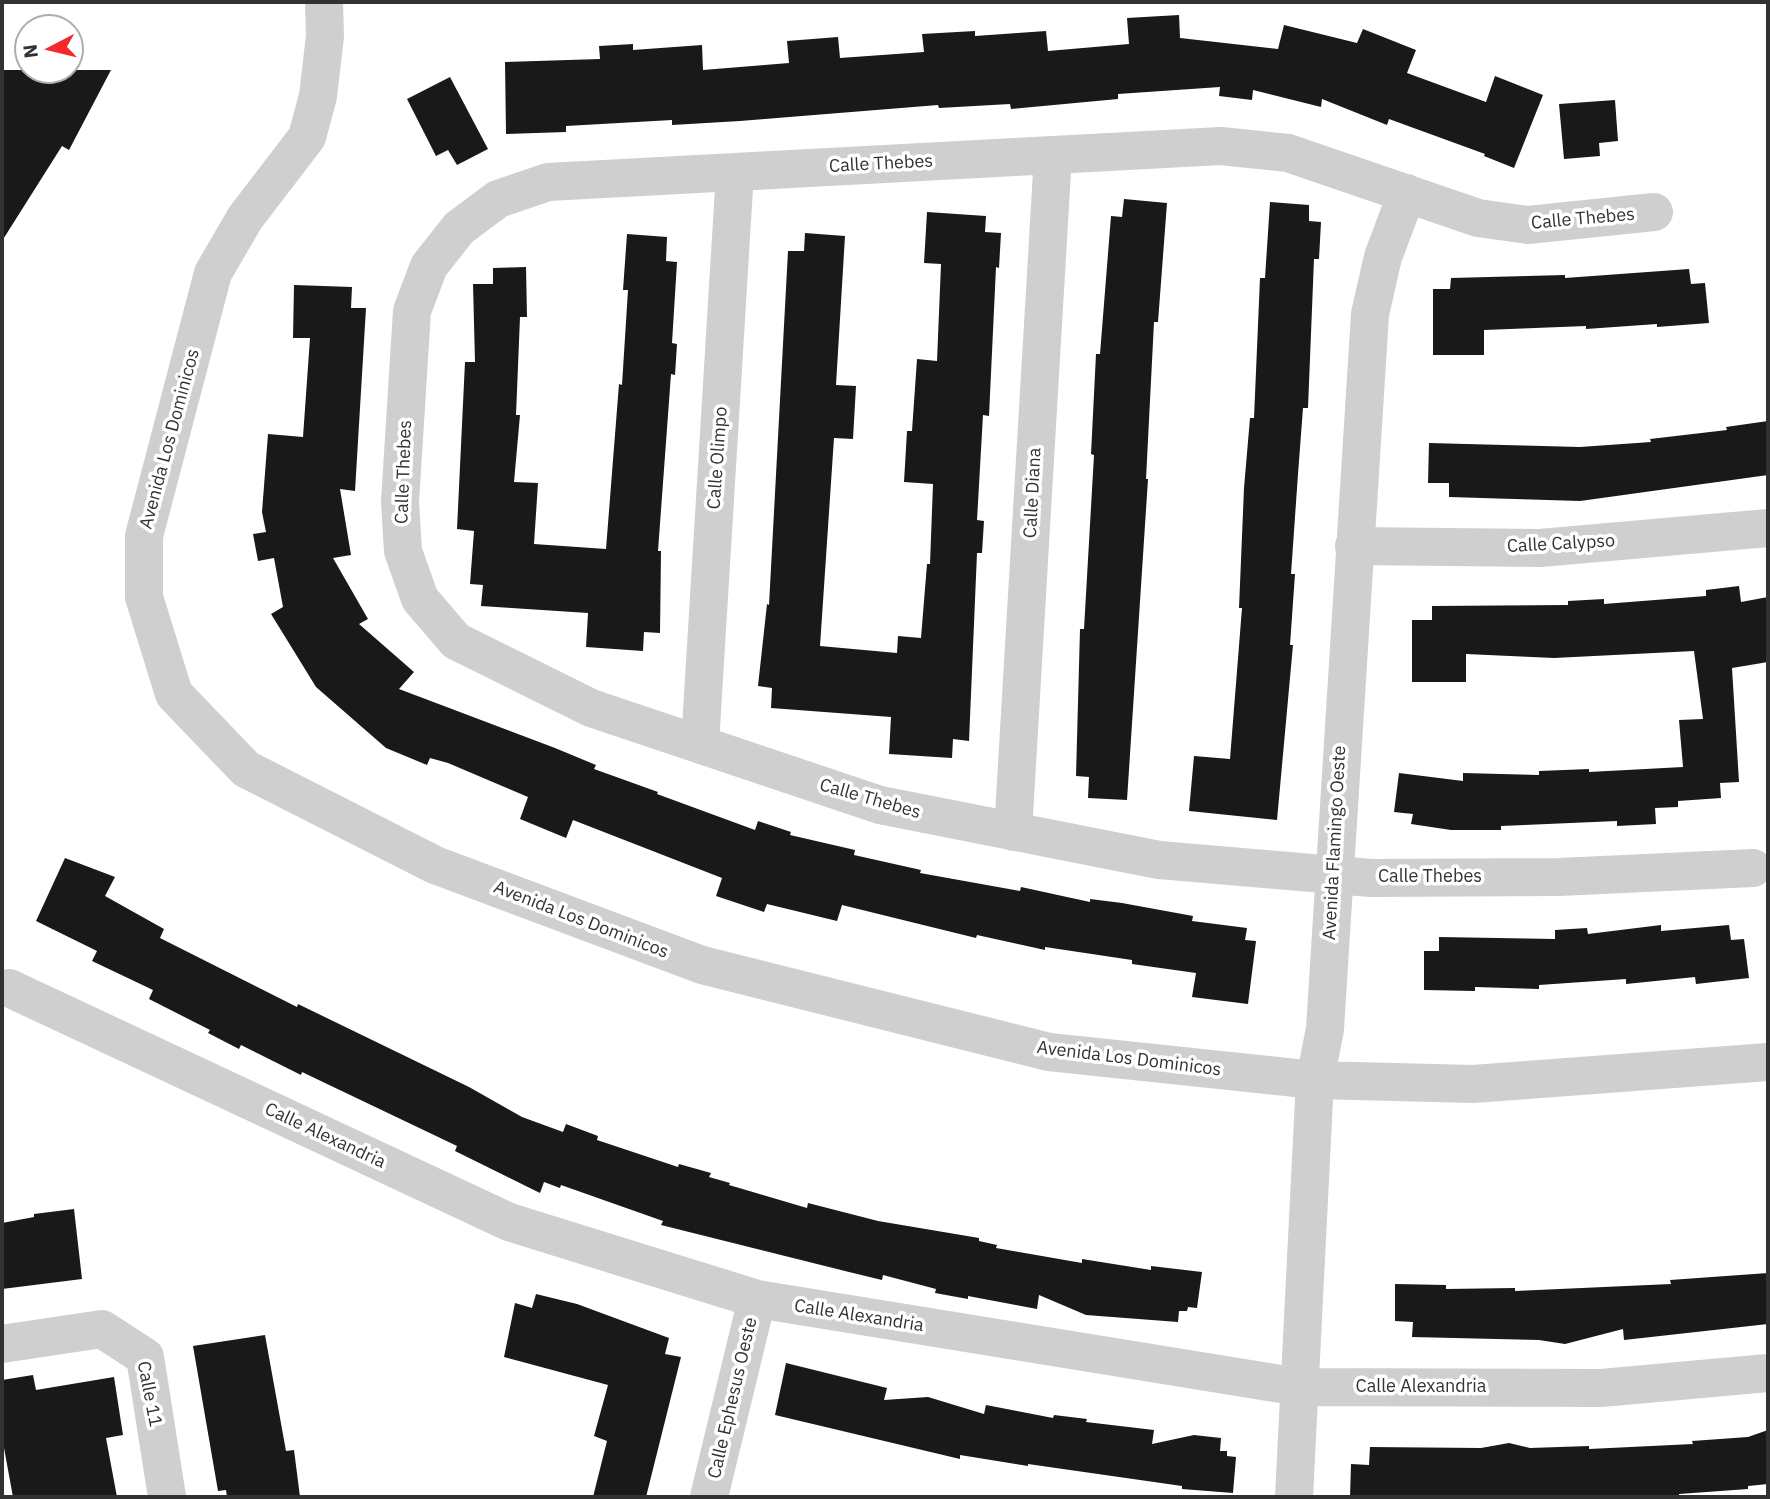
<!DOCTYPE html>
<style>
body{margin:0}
#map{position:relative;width:1770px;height:1499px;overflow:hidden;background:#fff;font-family:"IBM Plex Sans",sans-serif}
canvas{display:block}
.frame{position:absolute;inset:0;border:4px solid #323232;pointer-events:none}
.north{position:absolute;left:14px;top:14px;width:70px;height:70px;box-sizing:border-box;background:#fff;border:2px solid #adadad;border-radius:50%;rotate:263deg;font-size:19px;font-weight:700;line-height:28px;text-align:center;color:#323232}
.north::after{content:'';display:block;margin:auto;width:24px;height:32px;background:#f32a2d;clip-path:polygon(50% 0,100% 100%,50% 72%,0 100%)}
</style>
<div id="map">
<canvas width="1770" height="1499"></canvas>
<div class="frame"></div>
<div class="north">N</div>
</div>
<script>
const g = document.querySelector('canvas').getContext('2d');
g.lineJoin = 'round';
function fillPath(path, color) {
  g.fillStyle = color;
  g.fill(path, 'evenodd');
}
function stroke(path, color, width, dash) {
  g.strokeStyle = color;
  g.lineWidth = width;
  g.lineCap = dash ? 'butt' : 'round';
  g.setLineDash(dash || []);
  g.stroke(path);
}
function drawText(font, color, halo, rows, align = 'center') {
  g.font = font + ' "IBM Plex Sans",sans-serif';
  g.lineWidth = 7;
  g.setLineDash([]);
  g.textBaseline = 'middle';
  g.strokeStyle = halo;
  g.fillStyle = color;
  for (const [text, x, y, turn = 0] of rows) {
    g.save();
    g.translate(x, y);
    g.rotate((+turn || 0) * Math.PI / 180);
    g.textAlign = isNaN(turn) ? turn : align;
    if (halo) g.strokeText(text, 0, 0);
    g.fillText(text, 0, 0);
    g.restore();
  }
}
fillPath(new Path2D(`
 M1179,15L1180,38L1278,49L1284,25L1357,43L1363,29L1416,50L1407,73L1486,102L1495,76L1543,95L1514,168L1484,156L1485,154L1389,119L1387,125L1322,99L1321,107L1253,90L1252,100L1219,96L1220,87L1118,94V99L1011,109L1010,104L939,108L938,105L740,121L672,125V120L566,126V132L506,134L505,62L600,59L599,46L633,44V50L702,45L703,70L789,63L787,41L838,37L840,58L924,52L922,34L975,31V36L1046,31L1048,51L1129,44L1127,18Z
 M2,70H111L69,150L62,146L2,241Z
 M450,77L488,149L457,165L448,150L436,156L407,99Z
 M1615,100L1618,141L1599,143L1600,156L1564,159L1559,104Z
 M1124,199L1167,203L1158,322H1154L1146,479H1148L1127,800L1088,798L1089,777L1076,776L1080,629H1084L1094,455L1091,454L1096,354H1100L1111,216L1122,217Z
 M1270,202L1309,205V221L1321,222L1319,259H1314L1308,408H1303L1298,474L1291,574H1295L1290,645H1293L1277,820L1189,811L1194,756L1230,759L1242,608H1239L1244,488L1250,418H1254L1260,278H1265Z
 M927,212L986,216L985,232L1001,233L999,268L996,267L989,416L983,415L977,520L984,521L982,553H977L969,741L953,739L952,758L889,754L891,717L771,708L772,688L758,686L767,604L769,605L788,251H804L805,233L845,236L836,385L856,386L853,439L834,438L820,646L897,653L898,636L921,638L927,564H930L933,484L904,482L907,431H912L917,359L937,361L941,264L924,263Z
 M627,234L667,237L666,261L677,262L672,343L677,344L675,375L671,374L658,551H661L660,633L644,632L643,651L586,647L588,613L481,606L483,585L470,584L474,531L457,529L465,362H475L473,284H493V268L526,267L527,317H520L516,415H520L514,482L538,483L534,544L606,549L619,384L622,385L628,290H623Z
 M1689,269L1691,284L1705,283L1709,323L1657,327V324L1586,329V326L1484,330V355H1433V289H1450L1451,278L1565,275V278Z
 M294,285L352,287L351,308H366L355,491L340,489L351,555L333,558L368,619L359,624L414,672L399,689L555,748L596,765L594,769L658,792L657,794L755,830L758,821L791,832L790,835L855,850L854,855L921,870L920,873L1020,891L1021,887L1090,902V899L1122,903L1193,916L1192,921L1247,928L1245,940L1256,941L1248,1004L1192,997L1196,973L1132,964V960L1045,947V950L977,935L976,938L842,905L837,921L767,904L764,912L716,896L722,878L573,820L566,838L520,819L528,797L448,763L430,758L427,765L386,748L316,687L271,614L283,607L274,558L258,561L253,534L266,532L262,512L268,434L303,437L310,338H293Z
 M1768,421V475L1580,501L1449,497V483H1428L1429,443L1580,447L1651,442L1650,439L1727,430L1726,427Z
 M1739,586L1741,602L1768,597V662L1732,668L1739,782L1720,783L1721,798L1678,801V807L1655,808L1656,824L1617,826V821L1501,826V830H1451L1411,824L1413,814L1394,812L1399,773L1463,781V773L1539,775V771L1589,769V772L1683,767L1679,720L1703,719L1694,651L1554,658L1466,654V682H1412V620H1432V606L1568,605V601L1604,599V604L1706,596V590Z
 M65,858L115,877L105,896L164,929L160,938L297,1007L298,1004L469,1087L522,1117L563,1132L566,1124L598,1136L597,1140L678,1167L679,1164L711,1173L709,1177L730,1183L729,1185L807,1208L808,1203L878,1221L979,1238V1241L997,1245L996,1248L1082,1263V1259L1151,1270V1266L1202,1272L1197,1308L1188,1307L1187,1311H1179L1178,1322L1086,1315L1039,1295L1037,1309L968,1296V1299L935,1293L936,1289L883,1275L882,1280L849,1272L661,1225L663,1221L561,1185L560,1188L544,1182L540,1193L455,1151L457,1146L302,1072L301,1075L241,1045L239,1049L208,1033L210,1030L149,999L153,990L92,961L97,951L36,921Z
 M1661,925V931L1729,925L1731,940L1744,939L1749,978L1696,984L1695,977L1626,984V979L1539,985V989L1475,987V991L1424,990V951H1439V937L1555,939V930L1587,928L1588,934Z
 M74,1209L82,1279L2,1289V1223L34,1217V1214Z
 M1768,1273V1324L1624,1340L1623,1329L1565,1344L1539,1340L1412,1337L1413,1322L1395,1321V1284L1446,1285V1289L1515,1288V1291L1671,1284L1670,1280Z
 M536,1294L577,1304L669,1338L665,1354L681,1357L646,1497H593L607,1441L594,1436L608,1385L504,1357L515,1303L532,1308Z
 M265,1335L286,1451L294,1450L300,1497H227L226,1490L218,1491L193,1346Z
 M786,1363L887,1388L884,1400L928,1397L984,1414L986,1405L1053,1418L1054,1415L1087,1419L1086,1422L1154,1430L1152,1444L1194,1435L1221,1438L1220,1451H1227V1456L1236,1457L1233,1493L1182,1489V1486L1028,1464V1466L960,1455V1459L775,1415Z
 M33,1375L36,1390L114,1377L123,1435L106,1438L117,1497H13L2,1437V1380Z
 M1768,1430V1484L1748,1486V1489L1679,1494V1497H1350L1351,1464L1369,1465L1370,1447L1481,1448L1509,1443L1530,1448L1589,1446V1449L1693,1444L1692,1441L1748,1437Z`), '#191919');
stroke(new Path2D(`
 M324,2L325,36L318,96L307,137L245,218L213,273L144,536V597L174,694L246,769L435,865L702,965L1049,1052L1315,1080L1473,1084L1768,1062
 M1654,212L1528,225L1478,218L1288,153L1221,146L548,182L498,199L459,228L429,266L412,311L400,502L403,551L420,599L456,641L591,708L880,805L1159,860L1371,878L1559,877L1753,868
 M1354,546L1540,548L1768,528
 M700,744L735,172
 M1013,832L1053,155
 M9,988L509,1222L757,1299L1299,1387L1601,1388L1768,1373
 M2,1344L102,1329L145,1357L167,1497
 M709,1497L757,1299
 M1294,1497L1315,1080L1325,1029L1370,314L1383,257L1407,193`), '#cfcfcf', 38);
drawText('18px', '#323232', '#fff', [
 ["Calle Thebes",881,164,-3],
 ["Calle Thebes",1583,219,-5],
 ["Avenida Los Dominicos",170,439,-75],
 ["Calle Olimpo",718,458,-86],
 ["Calle Thebes",404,472,-88],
 ["Calle Diana",1033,493,-87],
 ["Calle Calypso",1561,544,-3],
 ["Calle Thebes",870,799,16],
 ["Avenida Flamingo Oeste",1335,843,-87],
 ["Calle Thebes",1430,877],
 ["Avenida Los Dominicos",581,920,21],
 ["Avenida Los Dominicos",1129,1059,7],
 ["Calle Alexandria",325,1136,25],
 ["Calle Alexandria",859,1316,9],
 ["Calle Alexandria",1421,1387],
 ["Calle 11",149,1394,79],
 ["Calle Ephesus Oeste",733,1398,-77]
]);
</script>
